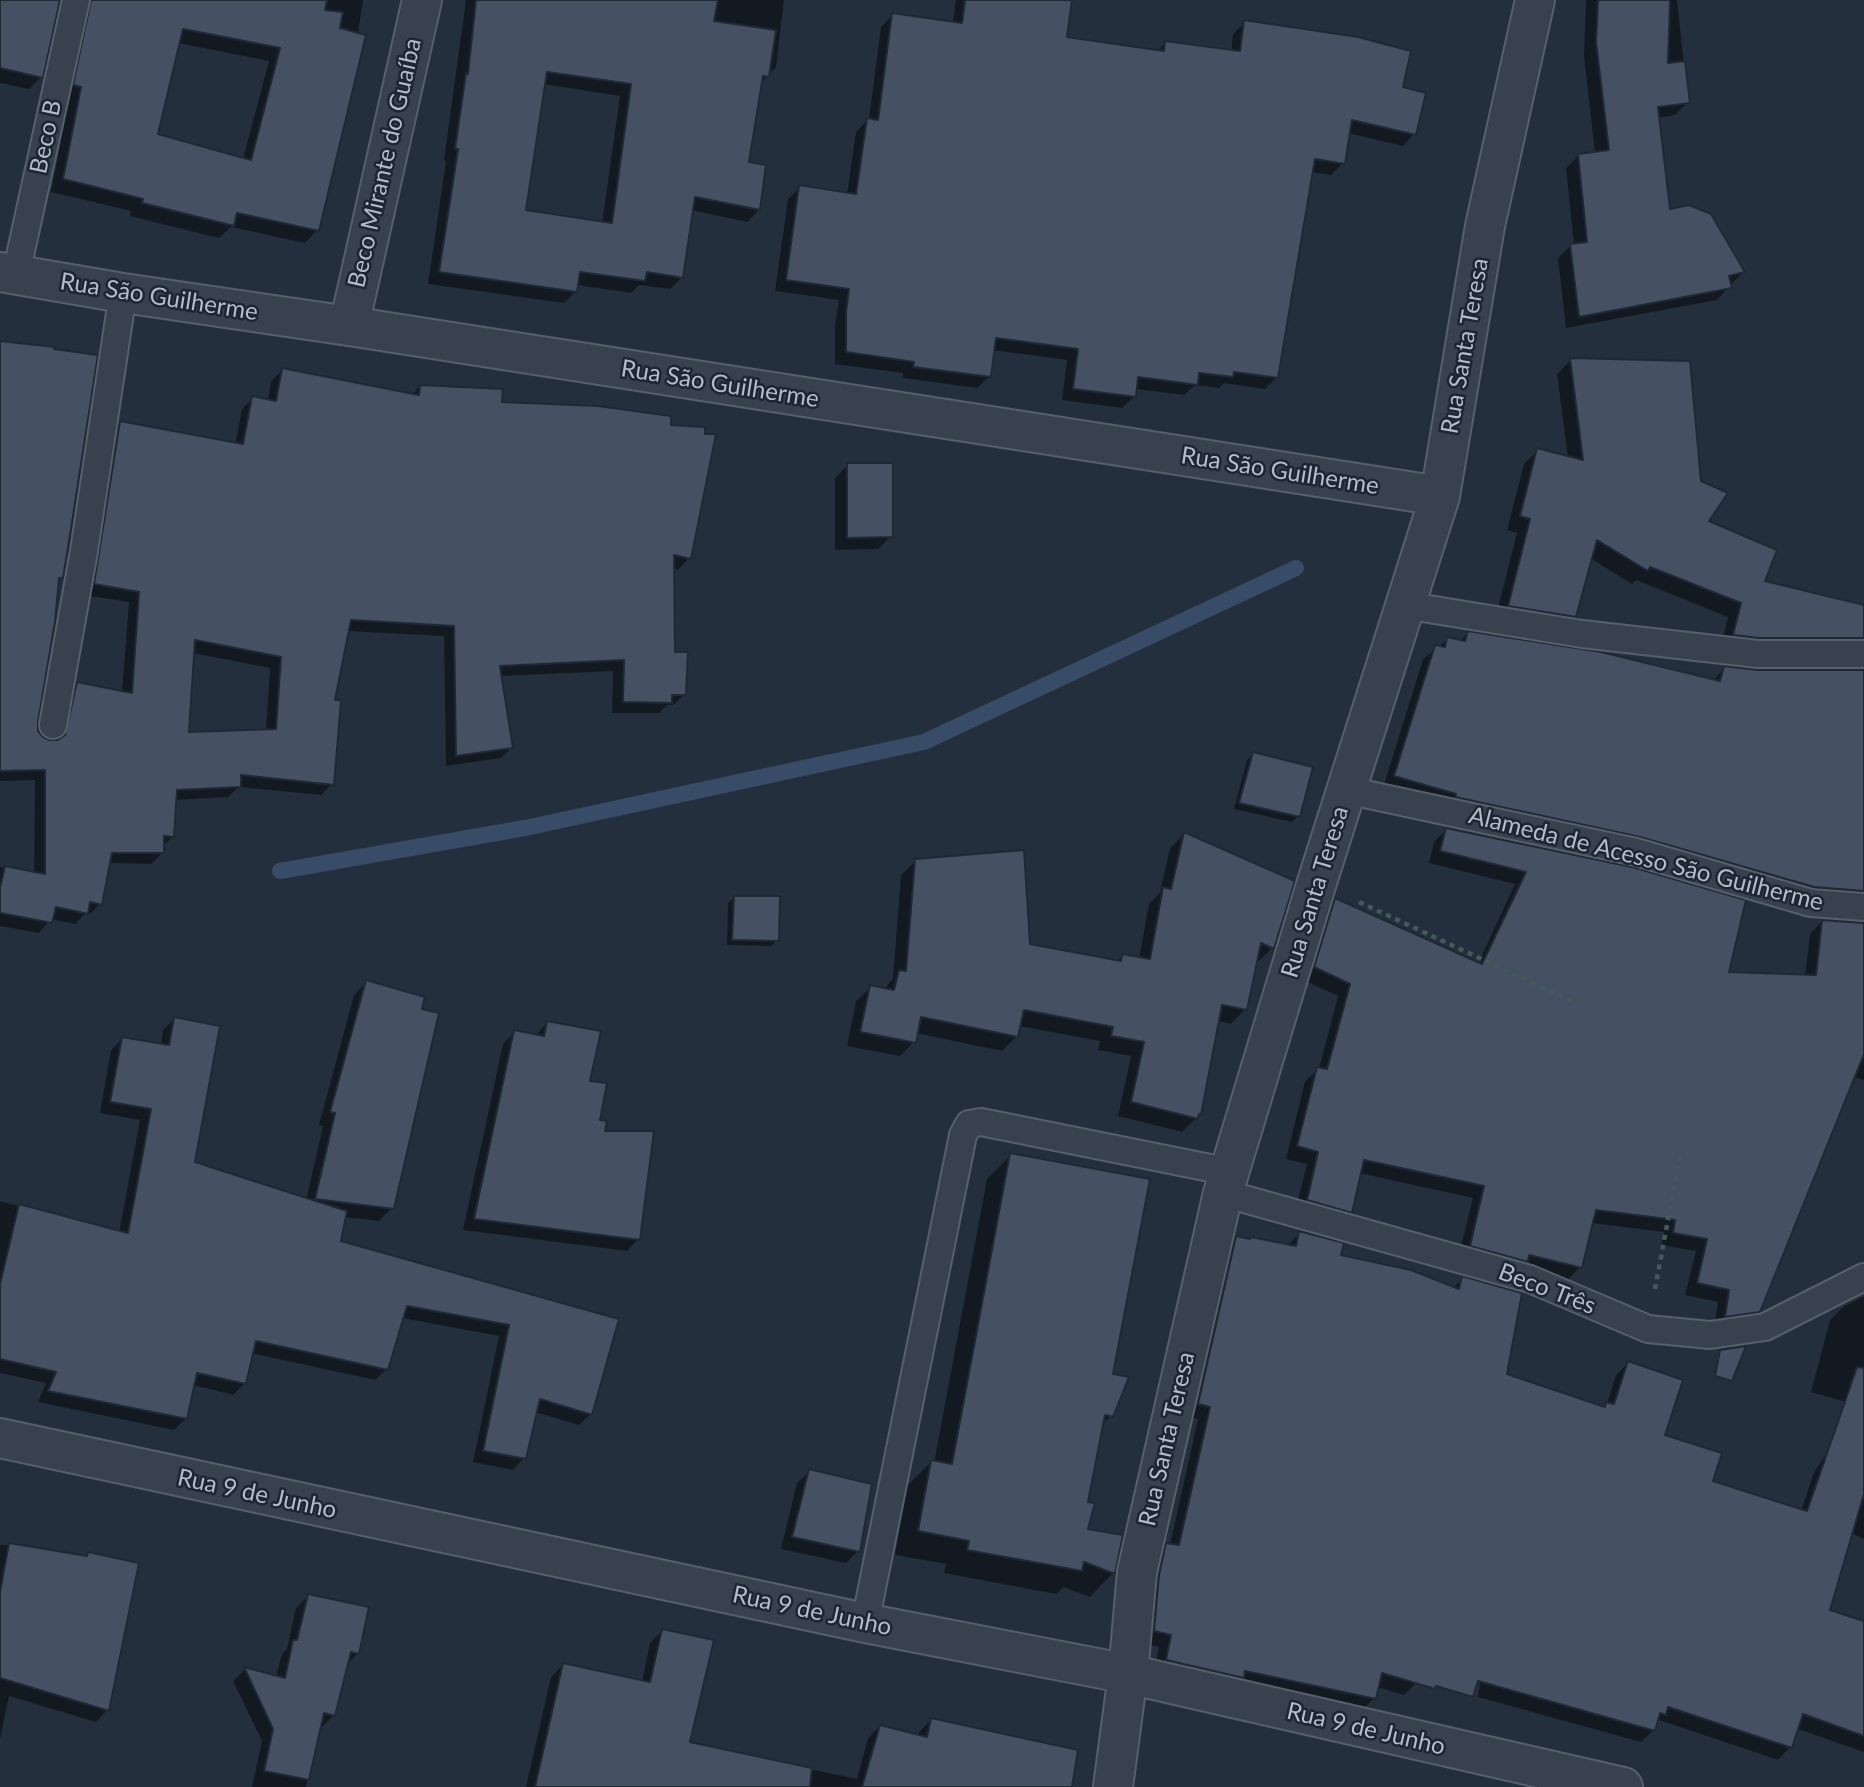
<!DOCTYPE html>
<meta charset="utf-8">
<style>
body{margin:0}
canvas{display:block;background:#242f3e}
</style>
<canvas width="1864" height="1787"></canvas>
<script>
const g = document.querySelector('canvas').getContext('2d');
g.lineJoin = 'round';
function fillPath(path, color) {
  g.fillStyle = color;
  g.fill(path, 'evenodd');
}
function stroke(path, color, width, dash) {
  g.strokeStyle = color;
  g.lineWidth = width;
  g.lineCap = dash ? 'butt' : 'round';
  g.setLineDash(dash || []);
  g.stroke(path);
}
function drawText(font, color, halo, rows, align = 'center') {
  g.font = font + ' Lato,sans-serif';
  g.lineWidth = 5;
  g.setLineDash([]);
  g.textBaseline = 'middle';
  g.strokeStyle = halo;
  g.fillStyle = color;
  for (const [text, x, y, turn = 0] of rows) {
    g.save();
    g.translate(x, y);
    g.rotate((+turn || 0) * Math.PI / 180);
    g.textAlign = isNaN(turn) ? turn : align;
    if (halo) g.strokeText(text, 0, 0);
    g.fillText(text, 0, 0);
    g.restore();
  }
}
fillPath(new Path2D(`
 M0,0H58L41,77L29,89L0,83Z
 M82,0H363L358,34L317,230L305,243L231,227L219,238L130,216L131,211L51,192L69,99L62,98ZM178,43L269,61L243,159L156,135Z
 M466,0H784L776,67L760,84L747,164L759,210L747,222L691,210L682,277L670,289L639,285L631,293L577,285L576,291L564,303L428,284L446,161L444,160ZM543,84L620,96L602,224L524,212Z
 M956,0H1070L1065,38L1157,52L1166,42L1231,52L1233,34L1245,22L1401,89L1414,134L1403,146L1348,133L1343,163L1331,175L1311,172L1277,377L1265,389L1224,383L1219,388L1195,385L1184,395L1135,389L1134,397L1122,408L1062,400L1067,360L992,350L989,377L977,388L903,378V373L835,364V325L839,300L775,291L788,199L800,187L847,194L856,132L869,119L881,27L892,15L953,23Z
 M1586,0H1677L1688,102L1675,115L1658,118L1668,211L1743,272L1717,300L1566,328L1558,258L1571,245H1574L1566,168L1579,155L1595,153L1584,56Z
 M0,342L61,578L57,582L36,730L41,738L51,742L58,741L66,695L77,684L122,693L129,602L84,595L109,434L120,423L235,445L242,409L253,398L268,401L271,381L283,370L411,396L420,386L500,404L689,558L678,570L673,568L674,653L685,694L673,705H667L659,713H612L613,671L500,676L512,747L501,758L446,766L444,636L347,631L333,701L332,784L321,795L239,787L228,797L175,800L173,836L162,847V853L151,864L108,863L100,904L89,915L85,914L75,924L51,919L39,933L0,926V867L34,874L35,780L0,781ZM193,653L270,668L266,731L187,734Z
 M1571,360L1700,482L1707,522L1816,637L1802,651L1720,649L1728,617L1636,580L1632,584L1590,558L1574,616L1560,630L1495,620L1517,533L1507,530L1524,464L1538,450L1568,458L1557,374Z
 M848,465L891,536L878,549L835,550V478Z
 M1468,633L1712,681L1725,668L1864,714V910L1383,788L1423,659L1448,639L1460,641Z
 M1253,754L1298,816L1292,822L1234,809L1247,760Z
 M1447,829L1727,973L1805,976L1810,934L1822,921L1864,924V1080L1853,1077L1759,1311L1746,1324L1714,1328L1718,1302L1685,1295L1696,1251L1661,1245L1664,1232L1591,1223L1580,1267L1568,1280L1520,1268L1458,1258L1473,1198L1359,1173L1350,1212L1338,1224L1295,1212L1307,1164L1286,1159L1305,1081L1319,1069L1338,996L1303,980L1323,913L1335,901L1478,964L1515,884L1429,863L1434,842Z
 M1184,834L1272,948L1258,962L1255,961L1245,1009L1231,1024L1218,1021L1200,1114L1182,1132L1118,1116L1131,1056L1098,1050L1100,1041L1019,1026L1017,1036L1002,1051L916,1033L914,1042L900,1056L847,1046L856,1001L871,987L884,990L893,978L901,875L916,861L1028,945L1116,962L1123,956L1139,959L1149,904L1160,893L1170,848Z
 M735,897L777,940L771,946L727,945L728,903Z
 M367,982L392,1208L379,1221L344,1217L339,1242L617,1320L591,1414L579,1425L535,1412L524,1458L513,1470L473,1462L499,1336L402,1318L387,1369L375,1380L251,1353L244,1384L233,1395L193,1385L186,1418L174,1430L38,1402L46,1383L0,1373V1201L119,1233L140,1120L100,1113L111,1050L123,1038L161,1045L163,1030L174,1019L193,1163L306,1200L323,1126L319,1125L354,995Z
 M547,1023L588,1082L638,1239L627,1251L463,1230L503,1044L515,1032L536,1035Z
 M1011,1155L1111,1376V1416L1101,1426L1086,1503V1531L1121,1537L1113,1573L1090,1597L1064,1587L1056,1594L944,1573L946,1564L895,1555L907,1486L931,1462L934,1463L987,1179Z
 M1300,1233L1339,1257L1452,1289L1463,1278L1505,1375L1602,1408L1607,1404L1616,1375L1628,1363L1663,1436L1711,1482L1801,1511L1814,1472L1864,1399V1539L1851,1533L1828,1613L1864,1623V1752L1798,1729L1790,1747L1778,1760L1659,1720L1654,1730L1641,1742L1478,1697L1482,1668L1416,1683L1404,1695L1377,1687L1374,1698L1362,1710L1154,1672L1159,1647L1142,1643L1154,1557L1167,1545H1170L1198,1419L1186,1416L1224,1250L1236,1238L1287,1246Z
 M1864,1296V1392L1853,1404L1811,1392L1830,1320L1843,1307Z
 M810,1471L858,1551L846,1563L781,1549L797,1483Z
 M0,1545H11L85,1558L89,1554L107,1710L96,1722L9,1696L0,1739Z
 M308,1596L358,1653L346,1665L334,1715L322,1727L319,1726L306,1787H252L262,1741L233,1681L245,1669L276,1677L282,1654L287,1649L296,1608Z
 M662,1631L688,1743L857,1779L868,1738L880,1726L918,1736L919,1732L931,1720L1070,1787H526L551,1677L563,1665L642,1682L650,1643Z`), '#0007');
stroke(new Path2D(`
 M280,871L525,828L924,742L1296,568`), '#394c67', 16);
const building = new Path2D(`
 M0,0H60L43,78L0,68Z
 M91,0H327L325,10L343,12L340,28L366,35L319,231L237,213L234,226L142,203L143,199L63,179L81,87L73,85ZM183,29L280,48L251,160L158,134Z
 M476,0H718L714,21L776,30L769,77L763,76L749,162L766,165L760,210L695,197L683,278L647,272L645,281L580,272L577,292L439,272L458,149H455L466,73L468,74ZM547,72L631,84L612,223L526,210Z
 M965,0H1072L1067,37L1164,51L1165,41L1240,51L1244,20L1358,37L1411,51L1403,87L1426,93L1416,135L1352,120L1345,164L1315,159L1278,378L1234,372L1233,377L1199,373L1198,385L1138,377L1136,397L1073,389L1078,349L996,338L991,377L913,367L914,362L846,352V312L849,289L786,280L799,185L856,194L867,118L878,120L892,13L962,23Z
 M1598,0H1670L1668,63L1685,61L1690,103L1658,107L1670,209L1689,205L1711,214L1745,272L1729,276L1732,288L1579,317L1570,244L1587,242L1578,154L1609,150L1596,42Z
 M0,341L55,347L54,349L98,355L68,548L63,578H59L55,622L38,722V731L43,737L50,740H58L65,735L77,682L132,693L139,592L94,584L120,421L243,444L252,396L276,401L282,368L419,395L420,385L503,389L502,402L598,406L671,416V425L705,427V434H716L691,559L674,555L675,652H688L686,695H672V703L623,702L624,660L500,666L513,748L456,756L454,626L351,620L335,700H341L334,785L241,775V787L177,790L174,837L164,836V853H112L102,905L90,902L88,914L56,907L52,923L0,913V888L5,866L45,874V770L0,771ZM195,640L281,657L276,729L189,732Z
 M1570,358L1690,361L1701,481L1728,493L1709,521L1777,550L1765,581L1864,605V638H1759L1733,635L1741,603L1650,567L1648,571L1597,540L1576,617L1508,606L1530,519L1520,516L1537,448L1583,460Z
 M847,463H893V537L847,538Z
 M1468,631L1601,652L1720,681L1724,666L1758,670H1864V891L1814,887L1640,837L1455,797L1456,794L1394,776L1435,645L1445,647L1447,637L1465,641Z
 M1253,752L1313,767L1300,817L1239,803Z
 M1446,828L1632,867L1746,900L1729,972L1816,975L1822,920L1864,923V1054L1760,1312L1725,1317L1729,1290L1697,1283L1707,1239L1673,1233L1675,1220L1596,1210L1582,1268L1529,1255L1528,1262L1470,1246L1484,1186L1364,1160L1352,1213L1307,1200L1318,1152L1297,1146L1317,1067L1327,1069L1350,984L1314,967L1335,898L1482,964L1526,872L1440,851Z
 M1184,832L1295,881L1274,949L1261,943L1247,1010L1222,1005L1201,1115L1199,1114L1198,1119L1131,1102L1144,1042L1111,1036L1113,1027L1024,1010L1018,1037L921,1017L916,1043L860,1032L870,985L894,990L899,970L906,971L915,859L1024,850L1030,944L1121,961L1122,954L1150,959L1163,887L1171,889Z
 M734,896H780L779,941L732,940Z
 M366,980L425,997L422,1009L439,1013L394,1209L315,1199L335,1113L330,1112Z
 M174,1017L220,1026L195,1162L347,1211L341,1241L619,1319L592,1415L540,1399L526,1459L483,1451L509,1325L407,1306L388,1370L256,1341L246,1384L197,1373L187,1419L48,1391L56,1372L0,1359V1284L19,1204L128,1233L151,1109L110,1102L122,1037L169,1045Z
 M547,1021L601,1031L590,1081L607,1083L600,1120L607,1121L605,1131H654L640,1240L474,1219L514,1030L544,1036Z
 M1010,1153L1150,1179L1113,1374L1129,1377L1113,1417L1105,1415L1088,1502L1095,1503L1088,1529L1123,1535L1115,1574L1084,1562L1082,1571L967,1550L969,1541L918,1531L931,1460L952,1464Z
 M1299,1231L1344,1243L1341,1255L1411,1270L1459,1289L1462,1276L1522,1293L1507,1374L1605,1407L1606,1402L1614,1404L1628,1361L1683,1380L1665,1435L1722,1453L1713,1481L1807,1511L1857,1367L1864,1368V1494L1830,1610L1864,1621V1736L1803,1714L1792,1748L1668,1707L1666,1715L1660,1713L1655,1731L1478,1681L1473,1697L1436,1686L1435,1689L1382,1673L1376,1699L1245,1671L1244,1678L1166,1660L1171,1635L1154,1631L1159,1575L1166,1543L1179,1545L1210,1407L1198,1404L1236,1236L1250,1239L1251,1237L1296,1246Z
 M1746,1346L1732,1381L1715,1376L1720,1350Z
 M809,1469L872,1484L860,1552L792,1537Z
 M9,1543L87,1556L88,1552L139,1563L109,1711L0,1678V1592Z
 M308,1594L369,1607L359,1654L351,1652L335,1716L324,1713L309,1780L264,1771L273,1729L244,1667L285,1678L293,1640H297Z
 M662,1629L714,1640L690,1742L812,1768L810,1787H535L563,1663L650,1682Z
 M931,1718L1078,1750L1072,1787H862L880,1725L927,1737Z`);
fillPath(building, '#455162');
stroke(building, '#1f2835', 2);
const lane = new Path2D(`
 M16,274L76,0
 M1404,605L1582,634L1758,654H1864
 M53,725L84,551L123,293
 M1346,790L1636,852L1811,903L1864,907
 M1223,1193L1530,1279L1648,1329L1710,1335L1765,1327L1864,1277
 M865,1623L963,1135L969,1124L981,1122L1230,1172`);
const street = new Path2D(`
 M0,272L123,293L349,326L1440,496
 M349,326L422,0
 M0,1438L865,1623L1128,1674L1623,1787
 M1113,1787L1128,1674L1137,1572L1223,1193L1317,882L1440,496L1485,226L1535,0`);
stroke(lane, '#565f6c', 30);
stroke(street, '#565f6c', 42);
stroke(new Path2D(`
 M1359,902L1574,1002
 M1655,1289L1680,1156`), '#44595c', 4.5, [5, 5]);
stroke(lane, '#38414e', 26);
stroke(street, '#38414e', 38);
drawText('24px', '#b4bcc9', '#1d2633', [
 ["Beco B",46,137,-78],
 ["Beco Mirante do Guaíba",385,163,-77],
 ["Rua São Guilherme",159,297,9],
 ["Rua Santa Teresa",1465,346,-80],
 ["Rua São Guilherme",720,384,9],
 ["Rua São Guilherme",1280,471,9],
 ["Alameda de Acesso São Guilherme",1646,859,14],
 ["Rua Santa Teresa",1315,892,-73],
 ["Beco Três",1547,1289,21],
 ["Rua Santa Teresa",1167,1439,-77],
 ["Rua 9 de Junho",257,1494,12],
 ["Rua 9 de Junho",812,1611,12],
 ["Rua 9 de Junho",1366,1729,13]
]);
</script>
